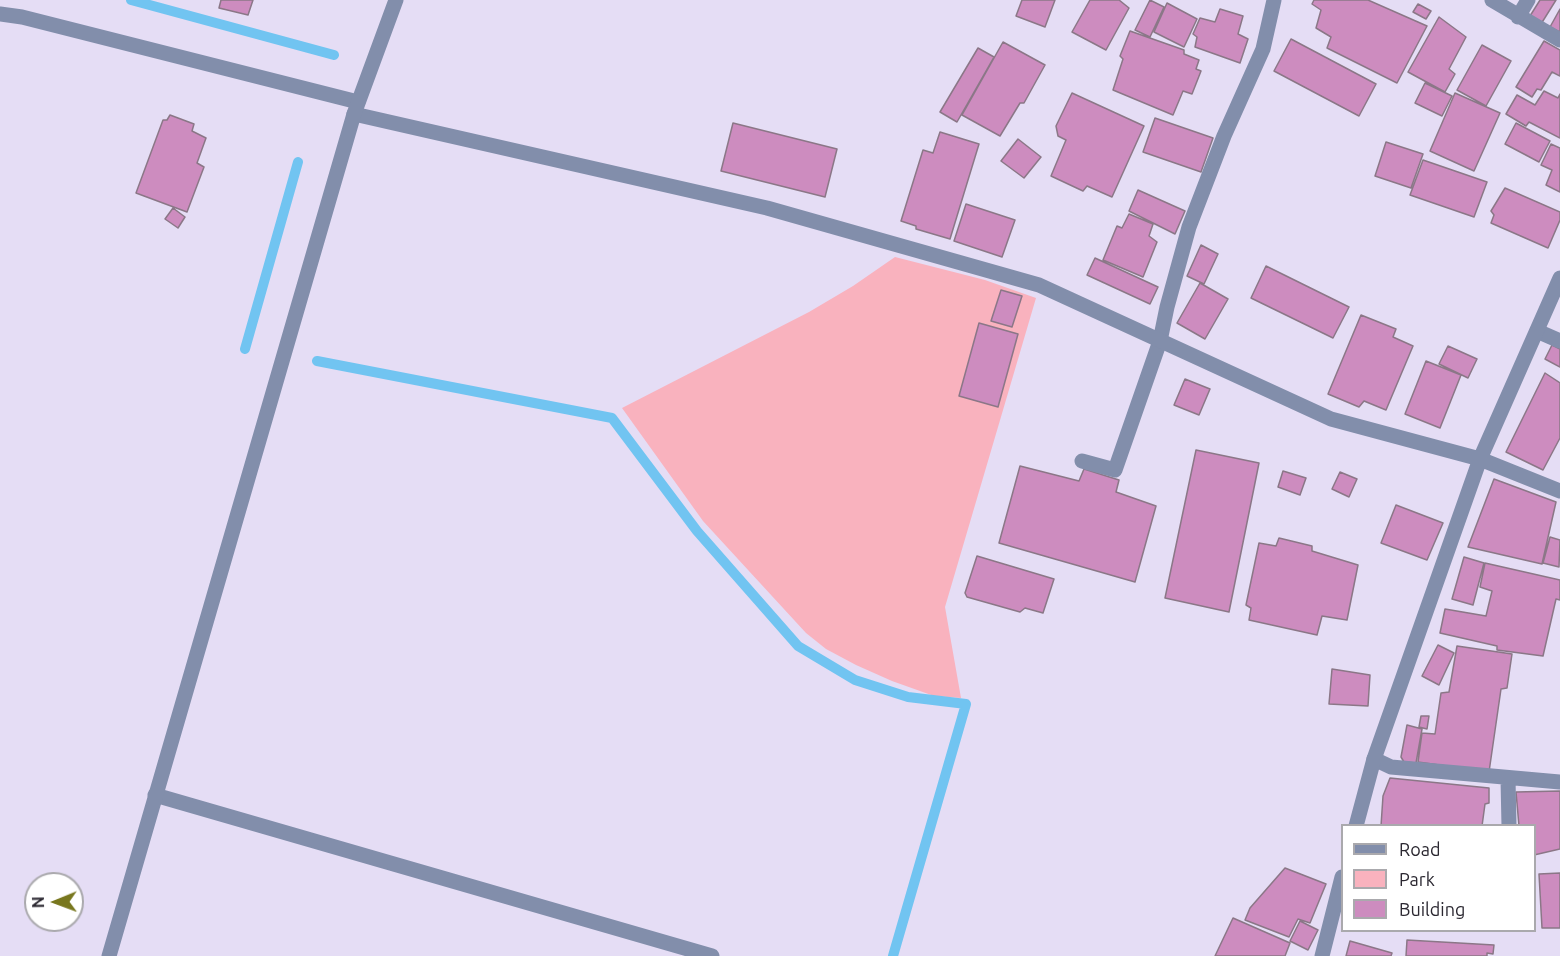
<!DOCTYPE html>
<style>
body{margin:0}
#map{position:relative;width:1560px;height:956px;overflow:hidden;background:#e5ddf5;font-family:Ubuntu,sans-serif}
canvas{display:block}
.legend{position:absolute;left:1341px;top:824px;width:195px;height:108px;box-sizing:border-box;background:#fff;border:2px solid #aaa9ad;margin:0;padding:8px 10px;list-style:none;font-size:18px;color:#2b2831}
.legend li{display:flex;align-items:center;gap:12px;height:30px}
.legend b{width:30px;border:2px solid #aaa9ad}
.north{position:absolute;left:24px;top:872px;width:60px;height:60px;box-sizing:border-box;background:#fff;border:2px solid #aaa9ad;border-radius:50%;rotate:269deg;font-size:16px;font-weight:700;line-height:24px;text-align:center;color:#2b2831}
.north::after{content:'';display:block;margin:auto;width:21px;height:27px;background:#78771e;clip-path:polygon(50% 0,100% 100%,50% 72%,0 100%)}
</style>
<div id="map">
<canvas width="1560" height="956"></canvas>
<ul class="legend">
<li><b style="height:8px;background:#828eab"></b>Road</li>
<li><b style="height:16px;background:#f9b2be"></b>Park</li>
<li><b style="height:16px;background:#cd8cbf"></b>Building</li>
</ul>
<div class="north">N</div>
</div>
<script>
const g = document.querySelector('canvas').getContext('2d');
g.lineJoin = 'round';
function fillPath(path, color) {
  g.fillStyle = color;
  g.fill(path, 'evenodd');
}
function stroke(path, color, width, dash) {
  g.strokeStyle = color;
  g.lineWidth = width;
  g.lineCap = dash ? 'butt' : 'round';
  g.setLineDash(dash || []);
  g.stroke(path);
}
fillPath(new Path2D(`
 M895,257L985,280L1036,298L945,607L961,698L934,696L892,681L856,665L826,649L806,633L703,521L622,408L809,312L853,286Z`), '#f9b2be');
stroke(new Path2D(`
 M131,0L334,55
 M245,349L298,162
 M317,361L612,418L697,531L798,646L855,680L908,697L966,704L893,956`), '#71c4f1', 10);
const building = new Path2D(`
 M221,0H253L248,15L219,8Z
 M1022,0H1055L1045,27L1016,16Z
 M1090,0H1119L1129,8L1106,50L1072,32Z
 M1150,0L1164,7L1150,37L1135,30Z
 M1314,0H1368L1427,26L1397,83L1327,48L1331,37L1316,28L1321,10L1312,4Z
 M1540,0H1556L1541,24L1530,16Z
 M1167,3L1197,19L1184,47L1154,32Z
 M1418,4L1431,11L1426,19L1413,12Z
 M1220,9L1243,16L1238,34L1248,39L1240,63L1195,47L1197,37L1193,34L1200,18L1215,22Z
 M1560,9V32L1550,27Z
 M1439,17L1466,37L1449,69L1455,74L1445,92L1408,72Z
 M1130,31L1184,50V54L1199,60L1196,69L1201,71L1192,94L1183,91L1173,115L1113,90L1123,59L1120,56Z
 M1291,39L1376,84L1359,116L1274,71Z
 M1544,41L1560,50V76L1552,72L1541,90L1537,89L1532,97L1516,87Z
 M1003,42L1045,65L1024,103H1020L1000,136L962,115Z
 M1482,45L1511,61L1486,106L1457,90Z
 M978,48L994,57L957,122L940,112Z
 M1425,83L1452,96L1442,116L1415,103Z
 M1544,91L1558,98L1560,94V138L1529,122L1526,126L1506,114L1517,95L1535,105Z
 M1072,93L1144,126L1112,197L1087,186L1083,191L1051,176L1066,140L1058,136L1056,126Z
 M1455,93L1500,113L1474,171L1430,151Z
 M170,115L194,124L192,131L206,138L197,163L204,167L187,212L136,193L163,120H167Z
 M1155,118L1213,138L1201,172L1143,152Z
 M733,123L837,149L825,197L721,171Z
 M1516,123L1550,141L1539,162L1505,144Z
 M940,132L979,144L950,239L916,229V226L901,221L923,150L933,153Z
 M1018,139L1041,157L1024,178L1001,161Z
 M1386,142L1423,154L1411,188L1375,176Z
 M1551,144L1560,148V192L1546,185L1552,170L1541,165Z
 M1423,160L1487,182L1474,217L1410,195Z
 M1505,188L1560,212V220L1548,248L1491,223L1494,215L1491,211Z
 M1138,190L1185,211L1175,234L1129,211Z
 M966,204L1015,220L1002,257L954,241Z
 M173,208L185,217L178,228L165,219Z
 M1129,214L1153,224L1149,236L1157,242L1143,277L1103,260L1117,226L1122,228Z
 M1201,245L1218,254L1204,284L1187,276Z
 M1095,258L1158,287L1150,304L1087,275Z
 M1266,266L1349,307L1333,338L1251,298Z
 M1200,283L1228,299L1205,339L1177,323Z
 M1001,290L1022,296L1012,327L991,321Z
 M1361,315L1396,329L1393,337L1413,346L1386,410L1364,401L1359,407L1328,394Z
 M979,323L1018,334L998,407L959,396Z
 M1552,345L1560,349V367L1545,359Z
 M1448,346L1477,359L1468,378L1439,364Z
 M1426,361L1461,375L1440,428L1405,414Z
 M1545,373L1560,383V438L1543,470L1506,452Z
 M1185,379L1210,389L1199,415L1174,405Z
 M1196,450L1259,463L1229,612L1165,598Z
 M1020,466L1079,481L1084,469L1119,480L1116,492L1156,506L1135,582L999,543Z
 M1283,471L1306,478L1300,495L1278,487Z
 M1340,472L1357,479L1349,497L1332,489Z
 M1494,479L1556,502L1542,564L1468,547Z
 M1396,505L1443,523L1427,560L1381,543Z
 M1550,537L1560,540L1559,567L1543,563Z
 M1279,538L1312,546V551L1358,565L1347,620L1322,616L1317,635L1249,620L1251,608L1246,605L1259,543L1276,546Z
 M977,556L1054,579L1043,613L1025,608L1020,612L967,597L965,593Z
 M1464,557L1484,563L1473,605L1452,599Z
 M1485,563L1560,580V600L1556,599L1543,656L1497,650V646L1440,633L1445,609L1486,616L1492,591L1480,587Z
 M1438,645L1454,653L1439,685L1422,676Z
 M1457,646L1512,654L1507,688L1501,689L1489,772L1418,762L1422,733L1435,734L1441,693L1449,692Z
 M1332,669L1370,675L1368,706L1329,704Z
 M1421,716H1429L1427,729L1419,727Z
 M1407,725L1422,729L1416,763L1404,762L1401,757Z
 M1390,778L1489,788V803L1485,804L1482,826H1381L1383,796Z
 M1560,791V849L1534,855V826H1519L1516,792Z
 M1285,868L1326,884L1310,923L1298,919L1289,937L1245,920L1250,908Z
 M1560,873V928H1542L1539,874Z
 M1233,918L1290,943L1285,956H1215Z
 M1300,921L1318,930L1308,950L1290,941Z
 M1407,940L1494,945L1493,954L1487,953V956H1406Z
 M1350,941L1392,953L1391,956H1346Z`);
fillPath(building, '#cd8cbf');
stroke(building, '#8b7787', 1.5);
stroke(new Path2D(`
 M1492,0L1560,40
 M1518,17L1528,0
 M1537,331L1560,341
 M1082,461L1115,470L1160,341L1167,307L1189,227L1224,136L1263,49L1274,0
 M1374,759L1391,767L1560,782
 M1508,779L1509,826`), '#828eab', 15);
stroke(new Path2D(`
 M0,14L22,17L358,102
 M354,114L767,208L1039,285L1331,419L1480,459L1560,491
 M155,795L712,956
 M1356,826L1374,759L1480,459L1560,278
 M1322,956L1342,877`), '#828eab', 15);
stroke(new Path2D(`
 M109,956L354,114L396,0`), '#828eab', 15);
</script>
